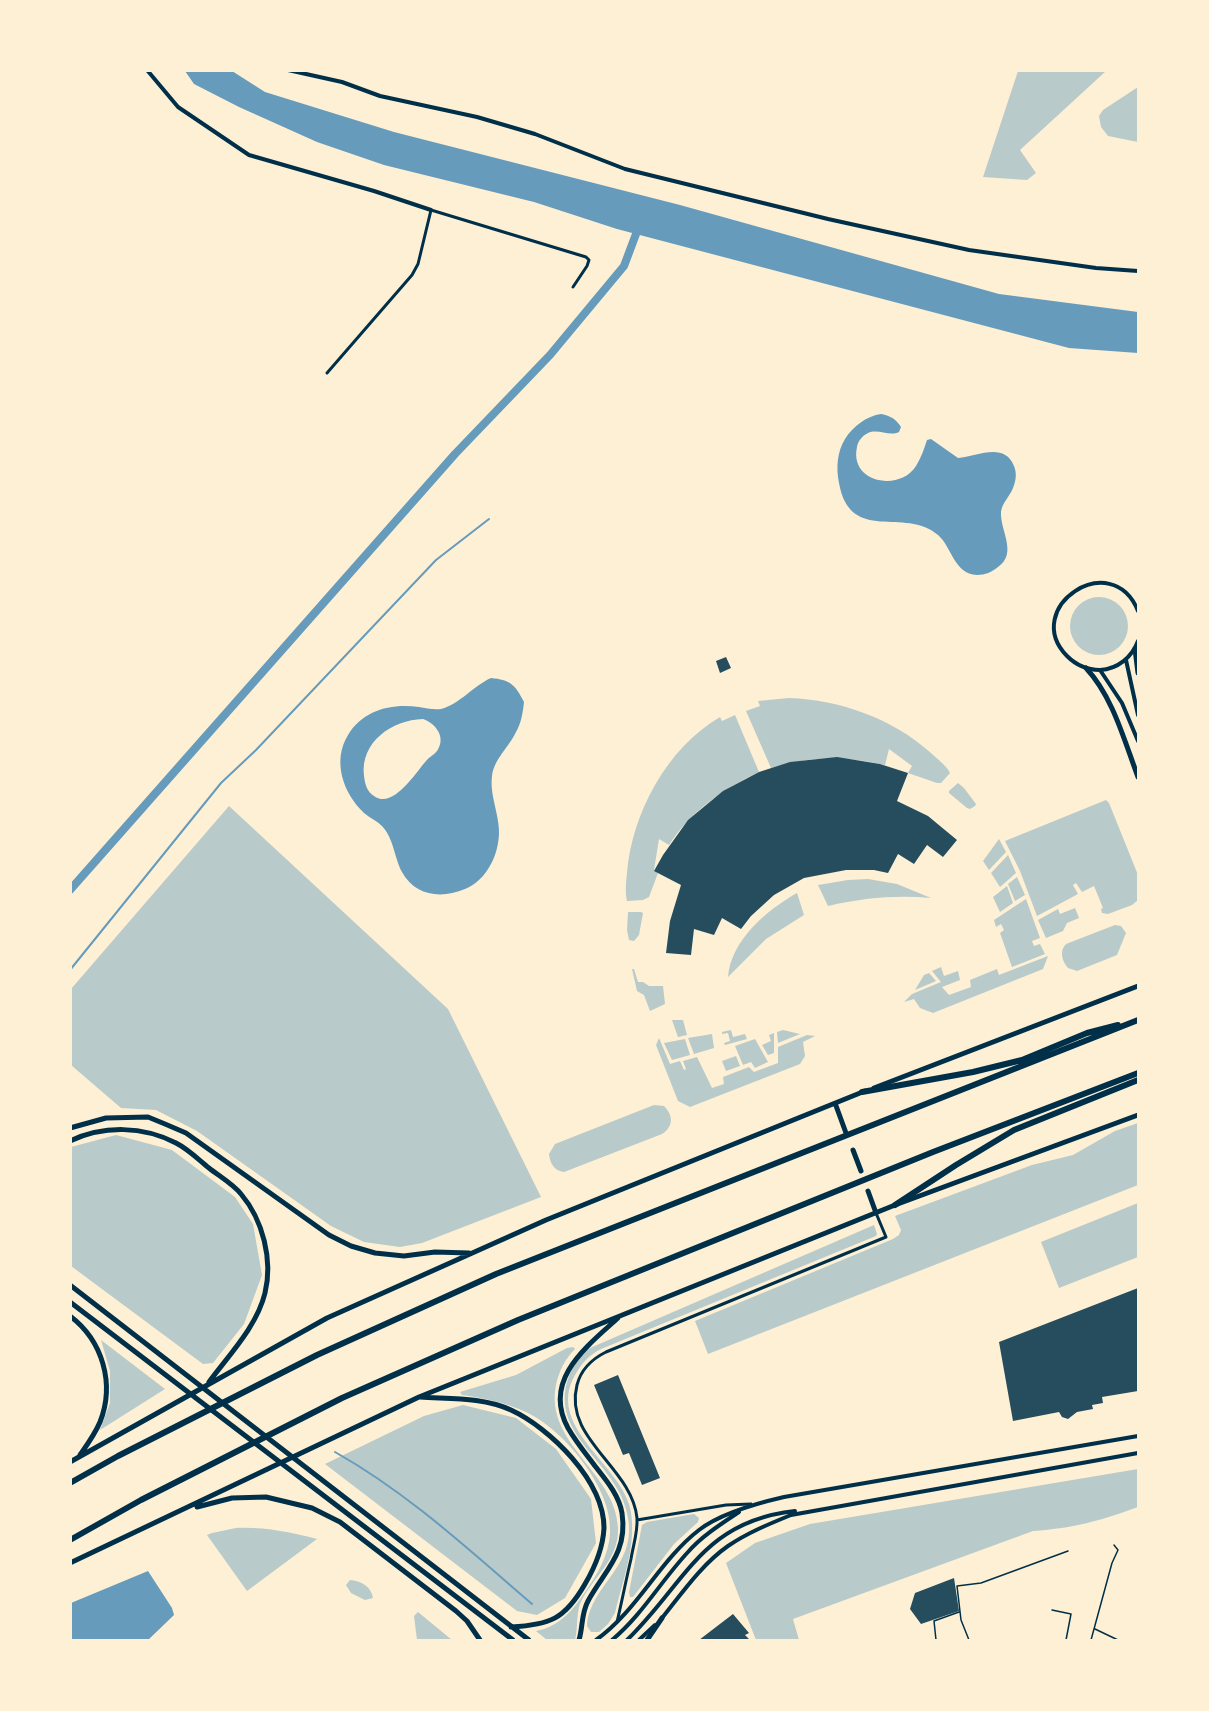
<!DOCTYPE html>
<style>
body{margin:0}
#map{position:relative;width:1209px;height:1711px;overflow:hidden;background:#fdf0d5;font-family:"Archivo Narrow",sans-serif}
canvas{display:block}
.frame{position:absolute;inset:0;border:72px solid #fdf0d5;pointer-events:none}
</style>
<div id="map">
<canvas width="1209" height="1711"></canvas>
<div class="frame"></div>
</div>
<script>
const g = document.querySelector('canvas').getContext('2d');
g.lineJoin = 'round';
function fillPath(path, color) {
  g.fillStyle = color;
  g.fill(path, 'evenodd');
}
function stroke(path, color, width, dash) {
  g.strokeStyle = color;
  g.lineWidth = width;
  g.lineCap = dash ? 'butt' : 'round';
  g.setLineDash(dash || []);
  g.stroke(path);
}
fillPath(new Path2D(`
 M1018,71H1106L1020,150L1036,173L1027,180L983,177Z
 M1138,87V142L1108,136L1101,127L1099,116L1103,110Z
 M1070 626a29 29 0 1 1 58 0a29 29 0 1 1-58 0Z
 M789,698C840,700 892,718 931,753C937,759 946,765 950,773L941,783H937L908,773L912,766L889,749L885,765C843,756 812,756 771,768L746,711L760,706L758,701Z
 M735,715L759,772C723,789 691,811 669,845L659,839L654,870L658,873L649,897L643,900L627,901C625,892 626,882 627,873C632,813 667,748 720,717L722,721Z
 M958,783L964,788L976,804L975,806L970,809L967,808L949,793V791Z
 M1106,800L1109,803L1138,875V900L1132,905L1108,914L1102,913L1101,909L1103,908L1094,886L1082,892L1076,883L1073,885L1078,894L1037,916L1020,871L1005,841Z
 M229,806L448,1009L541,1197L422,1243L400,1247L364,1242L331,1226L197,1131L156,1110L121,1108L71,1065V989Z
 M999,839L1006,852L989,870L983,861Z
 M1008,855L1016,873L1000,887L991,873Z
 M1017,877L1025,895L1015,901L1008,884Z
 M868,879L897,884L931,898C896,895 863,898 828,906L818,885L848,880Z
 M1007,886L1013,903L1000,912L993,897Z
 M797,893L804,915L766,939L728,977C731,940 767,910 797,893Z
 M1026,899L1040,938L1032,941L1034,946L1040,944L1045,954L1012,967L1000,933L1004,930L1001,924L996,927L994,920Z
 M1075,908L1079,918L1067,923L1063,931L1046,938L1038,920L1058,909L1060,914Z
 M628,912H641L643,913L639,935L634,941L629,940L627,930Z
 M1115,925L1121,926L1126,933L1117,955L1077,971L1068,968C1062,961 1059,951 1066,944Z
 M1048,956L1043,969L933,1013L920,1008L914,999L904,1002L912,994L941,982L932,971L941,967L944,976L958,971L960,980L942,987L949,995L971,987L970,980L997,969L999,975Z
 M632,969H634L638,982H643L649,986H663L665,1004L650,1011L644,995L637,991Z
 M929,973L936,981L915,990L924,975Z
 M672,1020H683L687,1035L678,1037Z
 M731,1030L733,1037L745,1034L747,1039L725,1045L724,1043L730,1041L728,1033L722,1034V1032Z
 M783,1030L800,1034L778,1043L777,1032Z
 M774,1033V1053L768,1055L762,1045L771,1041L769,1035Z
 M712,1034L714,1048L694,1054L688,1038Z
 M807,1035L815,1036L803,1042L805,1056L800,1064L690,1107L678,1101L656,1045L659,1038L670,1064L680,1061L684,1070L686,1069L683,1061L697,1057L712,1088L724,1084L723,1077L749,1067L754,1072L778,1063V1047Z
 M685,1039L690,1055L672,1060L664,1043Z
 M755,1039L768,1062L755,1068L751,1062L743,1065L735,1046Z
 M736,1056L740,1066L726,1071L722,1061Z
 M654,1105L664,1106C674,1116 673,1127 662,1134L564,1172C554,1171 550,1163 549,1154L555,1144Z
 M1138,1123V1185L708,1354L695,1321L893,1239L899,1235L901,1230L895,1216L1032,1165L1073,1155L1115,1131Z
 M116,1135L172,1150L235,1197L253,1224L262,1275L244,1324L213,1363L203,1364L71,1266V1147Z
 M1138,1203V1257L1059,1288L1041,1242Z
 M874,1225L877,1234L876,1236L601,1349C589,1355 582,1363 575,1375C546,1425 616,1462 629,1504C639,1539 623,1579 615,1613L608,1624L599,1632H591L587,1626C590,1583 642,1565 626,1509C614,1463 555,1437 566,1386C570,1369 578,1358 590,1348Z
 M101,1340L165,1389L100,1430L110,1403V1371Z
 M573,1347L575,1349C565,1359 559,1371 556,1385C544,1444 616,1472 618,1528C619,1561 592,1577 580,1604C576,1616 578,1629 575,1640H547L536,1631C559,1627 573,1610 585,1592C597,1575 609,1555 610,1533C613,1490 566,1432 528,1413C507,1403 485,1398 462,1395L460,1392L516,1375L567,1348Z
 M463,1405L516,1418L556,1449L591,1499L596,1543L565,1598L537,1615L517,1611L325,1464L424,1416Z
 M1138,1469V1507C1099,1521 1075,1528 1033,1531L793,1619L799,1640H756L726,1563L755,1543L810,1524Z
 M694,1514L699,1518L698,1522L674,1544L633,1597H630L629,1592L642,1525L647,1522Z
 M236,1528C265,1527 289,1532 317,1539L247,1591L207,1535L212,1533Z
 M350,1580C361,1581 371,1586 373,1598L365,1600L351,1593L346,1585Z
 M418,1612L452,1640H417L414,1616Z`), '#b9caca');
fillPath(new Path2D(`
 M185,71H232L265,92L394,132L680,205L999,294L1138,312V353L1069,348L617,229L534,202L384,165L317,142L239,107L194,84Z
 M881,414C891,416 896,419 901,427L899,432C889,437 878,428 868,433C862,436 858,441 857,447C849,483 900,492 916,466C921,458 924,449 927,440L931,439L958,458C976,457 1004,441 1014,466C1017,473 1016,481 1013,488C1010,496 1002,503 1001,512C1000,531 1018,553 998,567C992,572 985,575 977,575C954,574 952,547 938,535C905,506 850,545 839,483C836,468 837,452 845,439C853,426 867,416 881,414Z
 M491,678C510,680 515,684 524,702C523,712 521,724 516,732C509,747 494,759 492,776C489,798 503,821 498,843C495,862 483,882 465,889C441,899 415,896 402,872C394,857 394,839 382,826C377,821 370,818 364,813C343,793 332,761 348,735C363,710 391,703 419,707C426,708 433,710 441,709C460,704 473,686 491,678ZM423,719C437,724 446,738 437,751C434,755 429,757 426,761C416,772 393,810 374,796C367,792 365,784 364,776C360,742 392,720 423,719Z
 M148,1571L172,1608L174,1615L148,1640H71V1603Z`), '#669bbc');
stroke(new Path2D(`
 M70,970L221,783L256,750L436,560L489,519
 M335,1452C408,1493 469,1550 532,1604`), '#669bbc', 2);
stroke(new Path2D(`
 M70,890L455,454L550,355L624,266L639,226`), '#669bbc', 8);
fillPath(new Path2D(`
 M726,657L731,668L720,673L716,661Z
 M837,757L880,764L908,773L897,801L928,816L957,840L943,857L927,845L914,864L898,854L888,873L874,870H846L804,878L774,895L751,916L741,929L722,918L714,935L694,929L691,955L666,953L670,921L681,885L654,871L663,855L688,820L723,791L759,772L790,762Z
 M1138,1288V1391L1102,1397L1103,1403L1092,1405L1093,1409L1077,1412L1068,1419L1062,1417L1059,1412L1013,1421L999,1342Z
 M618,1375L660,1478L642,1485L629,1453L623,1455L594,1385Z
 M954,1578L959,1611L921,1624L910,1609L915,1593Z
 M733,1614L749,1633L745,1635L750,1640H699Z`), '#264d5e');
stroke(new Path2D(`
 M1052,1610L1071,1614L1066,1640
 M1095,1629L1118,1640H1137
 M936,1640L934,1621L959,1612
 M969,1640L961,1620L957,1586L981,1583L1068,1551
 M1091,1640L1112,1563L1118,1550L1114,1545`), '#003049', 1.5);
stroke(new Path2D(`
 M327,373L412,275L418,264L431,210L586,257L589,260L587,266L573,287
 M637,1520L726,1505L751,1504
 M617,1622C622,1601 626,1580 631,1559C633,1546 638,1532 637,1518C632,1467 563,1439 577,1385C581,1369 592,1359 606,1352L886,1237L876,1213`), '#003049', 3);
stroke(new Path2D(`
 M147,70L178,107L249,155L374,191L431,210
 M288,70L342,82L380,96L477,117L535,134L625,169L828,219L969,250L1096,268L1138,271
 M1138,611C1112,546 1020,608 1067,656C1076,665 1088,670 1100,670C1118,669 1132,657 1138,641
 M1126,660L1138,715
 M1100,670L1122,703L1138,741
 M662,1618C682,1593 702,1564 728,1546C747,1533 769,1524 791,1515L1138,1453
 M596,1640C638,1610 659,1561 699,1530C721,1513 758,1503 784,1497L1138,1436
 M612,1640C642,1615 661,1581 688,1552C702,1536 721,1524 739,1512
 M627,1640C685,1584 702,1521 795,1511
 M639,1640L655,1625`), '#003049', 4);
stroke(new Path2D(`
 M1135,649L1138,673
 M1086,668C1113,697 1124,740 1138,777
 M874,1088L1138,986
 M835,1103L846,1133
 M70,1128L106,1118L148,1117L165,1124L186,1133L329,1235L351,1246L375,1253L404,1256L435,1252L469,1253
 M70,1141C104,1125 143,1126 176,1143C188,1149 199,1160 209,1168C219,1176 233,1184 241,1194C263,1220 273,1260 265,1293C257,1326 229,1355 209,1382
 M853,1150L861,1171
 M868,1191L876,1213
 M70,1285L529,1640
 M70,1302L513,1640
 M70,1316C103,1341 115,1384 100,1422C95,1434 87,1445 80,1455
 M420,1397C450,1399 483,1397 511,1410C550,1428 604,1481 604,1528C603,1548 595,1567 585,1584C565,1619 550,1625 511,1627
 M70,1462L327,1318L546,1220L865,1091
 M197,1507L232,1498L266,1497L312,1508L340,1522L456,1611L467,1621L480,1640
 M70,1563L419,1397L895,1205L1138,1115
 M579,1640C583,1627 581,1614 588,1601C605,1570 628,1553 622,1513C619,1495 606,1480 595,1466C586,1454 576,1442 568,1428C542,1380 586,1347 618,1318
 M647,1640L662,1618`), '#003049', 5);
stroke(new Path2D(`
 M862,1092L973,1072L1022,1060L1087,1033L1118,1025
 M895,1205L956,1165L1014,1130L1138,1080
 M70,1483L118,1456L317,1355L496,1274L1138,1020
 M70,1540L141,1500L342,1398L518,1320L933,1152L1138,1073`), '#003049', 6);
</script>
